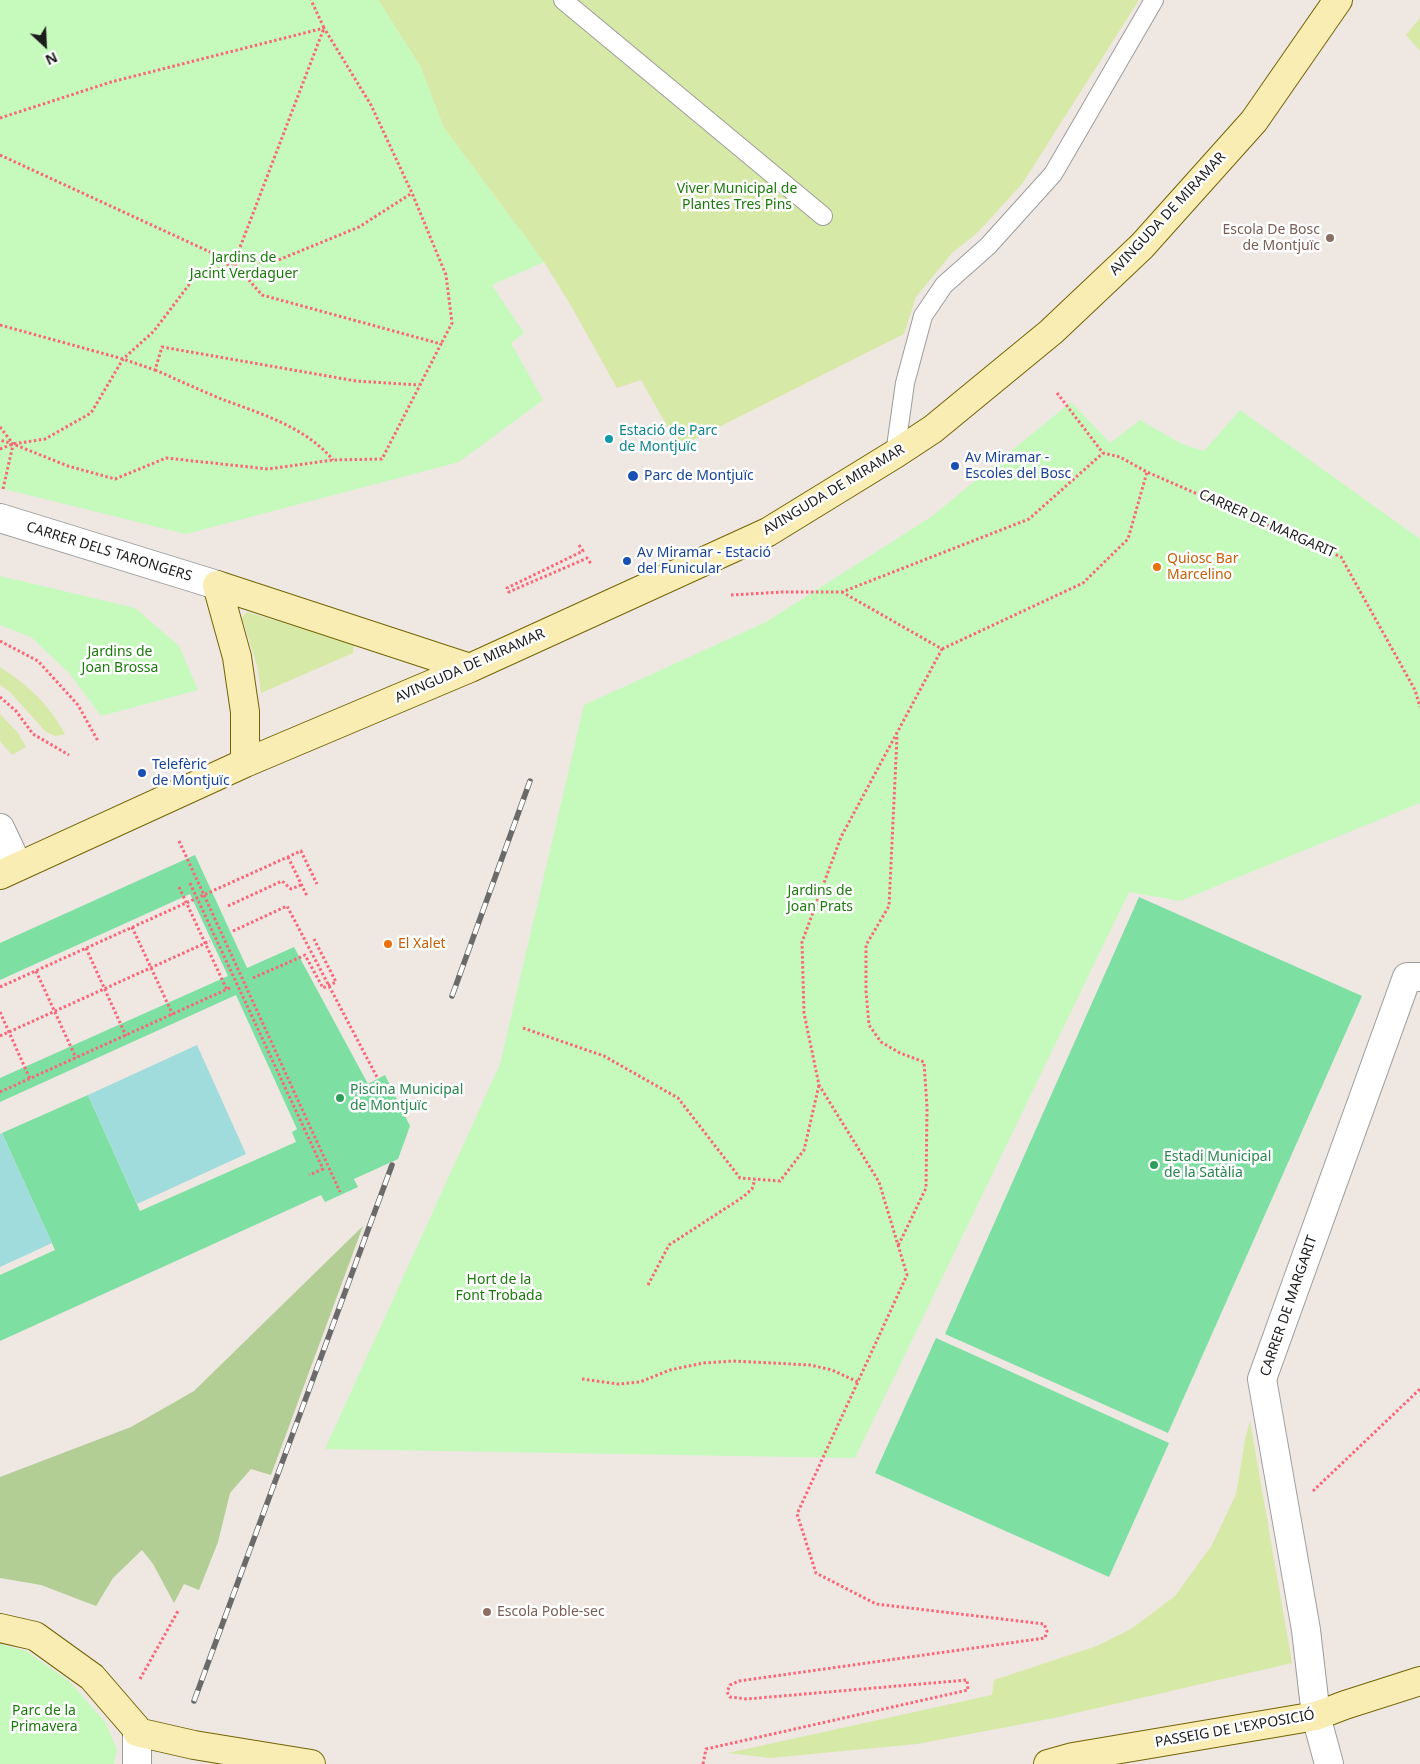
<!DOCTYPE html>
<meta charset="utf-8">
<style>
body{margin:0}
#map{position:relative;width:1420px;height:1764px;overflow:hidden;background:#eee7e2;font-family:"Noto Sans",sans-serif}
canvas{display:block}
.north{position:absolute;left:20px;top:20px;width:50px;height:50px;-webkit-text-stroke:4px #fff;paint-order:stroke;rotate:155deg;font-size:14px;font-weight:700;line-height:20px;text-align:center;color:#1c1c1c}
.north::after{content:'';display:block;margin:auto;width:18px;height:22px;background:#1c1c1c;clip-path:polygon(50% 0,100% 100%,50% 72%,0 100%)}
</style>
<div id="map">
<canvas width="1420" height="1764"></canvas>
<div class="north">N</div>
</div>
<script>
const g = document.querySelector('canvas').getContext('2d');
g.lineJoin = 'round';
function fillPath(path, color) {
  g.fillStyle = color;
  g.fill(path, 'evenodd');
}
function stroke(path, color, width, dash) {
  g.strokeStyle = color;
  g.lineWidth = width;
  g.lineCap = dash ? 'butt' : 'round';
  g.setLineDash(dash || []);
  g.stroke(path);
}
function drawText(font, color, halo, rows, align = 'center') {
  g.font = font + ' "Noto Sans",sans-serif';
  g.lineWidth = 5;
  g.setLineDash([]);
  g.textBaseline = 'middle';
  g.strokeStyle = halo;
  g.fillStyle = color;
  for (const [text, x, y, turn = 0] of rows) {
    g.save();
    g.translate(x, y);
    g.rotate((+turn || 0) * Math.PI / 180);
    g.textAlign = isNaN(turn) ? turn : align;
    if (halo) g.strokeText(text, 0, 0);
    g.fillText(text, 0, 0);
    g.restore();
  }
}
fillPath(new Path2D(`
 M378,0H1139L1022,184L977,233L952,253L916,297L904,334L679,447L641,380L617,388L570,304L544,262L444,128L420,66Z
 M1420,18V51L1406,35Z
 M247,612C283,623 318,633 355,639L353,653L261,693L257,665L242,618Z
 M0,667C29,686 48,703 65,734L56,736L46,732L10,692L0,685Z
 M0,714L18,733L26,747L12,755L0,741Z
 M1250,1421L1292,1663L1054,1718L917,1744L770,1758L728,1753L992,1695L994,1680L1097,1646L1131,1629L1175,1596L1212,1545L1236,1494L1245,1440Z`), '#d7e9a6');
fillPath(new Path2D(`
 M363,1226L271,1475L251,1469L230,1493L218,1542L199,1590L184,1584L174,1603L153,1564L142,1550L113,1578L96,1606L41,1585L0,1578V1477L131,1427L194,1391Z`), '#b3ce95');
fillPath(new Path2D(`
 M0,0H378L420,66L444,128L544,262L492,285L524,333L511,343L543,400L459,462L186,534L0,488Z
 M1071,402L1110,443L1140,420L1182,444L1204,451L1240,410L1420,539V803L1180,901L1129,892L855,1458L325,1449L500,1064L584,705L766,622L931,517Z
 M0,576L135,608L179,646L198,690L101,716L70,674L31,637L0,625Z
 M0,1644L26,1651L69,1681L105,1722L117,1749L114,1764H0Z`), '#c6fabd');
fillPath(new Path2D(`
 M195,855L247,968L294,947L368,1084L385,1075L410,1126L398,1159L354,1179L358,1187L325,1202L321,1195L0,1341V1275L55,1250L2,1133L88,1095L140,1211L296,1142L292,1132L297,1129L236,995L0,1102V1078L228,976L190,894L0,980V943Z
 M1139,897L1362,996L1168,1433L945,1334Z
 M936,1338L1169,1443L1109,1577L875,1473Z`), '#7edfa3');
fillPath(new Path2D(`
 M197,1045L246,1154L137,1204L88,1095Z
 M2,1133L52,1243L0,1267V1134Z`), '#a1dcdc');
const lane = new Path2D(`
 M563,0L823,216
 M895,454L905,383L923,316L944,285L988,246L1053,174L1154,0`);
const street = new Path2D(`
 M0,518L217,585
 M0,828L18,866
 M137,1764V1732
 M1329,1764L1316,1716L1306,1630L1262,1379L1407,977H1420`);
const secondary = new Path2D(`
 M217,585L470,668
 M217,585L237,657L245,712V763
 M0,875L245,763L470,668L768,532L895,454L933,429L1023,355L1051,332L1142,246L1254,121L1338,0
 M0,1628L35,1636L92,1677L136,1728L137,1732L194,1745L311,1764
 M1048,1764L1073,1757L1316,1716L1345,1705L1420,1681`);
stroke(lane, '#9d9d9d', 20);
stroke(street, '#9d9d9d', 30);
stroke(secondary, '#736503', 30);
stroke(new Path2D(`
 M0,118L111,82L324,28L371,105L412,193L446,275L452,323L441,344
 M0,155L234,263L262,295L441,344L382,459L333,460L268,469L166,458L115,479L68,466L13,444L0,440
 M234,263L276,261L359,227L412,193
 M0,325L123,359L155,370L162,347L356,381L419,385
 M155,370C176,379 197,389 219,398C258,413 305,426 333,460
 M1057,393L1103,453L1120,457L1147,472L1341,557L1415,690L1420,707
 M0,427L13,444
 M0,449L13,444L45,439L91,413L123,359L154,331L194,278L234,263L324,28L311,0
 M3,489L13,445
 M579,545L583,551L507,588L509,592L587,558L592,565
 M731,595L783,592H842L1029,519L1103,453
 M0,641L38,661L78,705L98,741
 M942,649L1083,583L1128,539L1147,472
 M0,697L16,711L33,734L69,755
 M897,737L889,906L866,945V991L869,1025L881,1042L900,1053L924,1062L927,1107L926,1188L898,1246
 M179,841L204,895
 M288,857L307,896
 M190,883L323,1169L309,1175
 M179,887L227,990
 M228,906L282,881L291,889L301,885
 M132,927L173,1015
 M233,931L287,906L378,1079
 M86,948L126,1036
 M36,971L76,1058
 M253,978L305,955L323,988L336,982L314,939
 M0,987L301,851L317,884
 M0,1012L30,1079
 M523,1028L604,1056L678,1098L740,1178L780,1181L804,1150L819,1085
 M0,1036L210,941
 M0,1092L232,987
 M648,1285L669,1245L743,1197L752,1189L755,1179
 M582,1379L618,1384L640,1382L670,1370L703,1363L733,1361L810,1365L832,1370L858,1382
 M1313,1491L1420,1389
 M140,1679L178,1611
 M703,1764L706,1749L968,1690L967,1680L747,1699L730,1697L727,1692L730,1685L739,1681L1045,1638L1047,1631L1044,1624L876,1604L816,1573L797,1514L907,1275L879,1182L819,1085L804,1013L802,942L841,837L942,649L842,592`), '#fb6578', 3, [2.5, 2.5]);
stroke(lane, '#fff', 18);
stroke(street, '#fff', 28);
stroke(secondary, '#faedb3', 28);
const rail = new Path2D(`
 M452,996L530,781
 M194,1701L392,1165`);
stroke(rail, '#6a6a6a', 5.5);
stroke(rail, '#fff', 4, [11]);
stroke(new Path2D(`
 M204,895L340,1192`), '#fb6578', 3, [2.5, 2.5]);
for (const [x, y, r, color] of [
 [1330,238,5,"#8d6e63"],
 [609,439,5,"#0f9aa8"],
 [955,466,5,"#1a4fb4"],
 [633,476,6,"#1a4fb4"],
 [627,561,5,"#1a4fb4"],
 [1157,567,5,"#e8710a"],
 [142,773,5,"#1a4fb4"],
 [388,944,5,"#e8710a"],
 [340,1098,5,"#2e9e5b"],
 [1154,1165,5,"#2e9e5b"],
 [487,1612,5,"#8d6e63"]
]) {
  const dot = new Path2D();
  dot.arc(x, y, r, 0, 2 * Math.PI);
  g.fillStyle = color;
  g.fill(dot);
  stroke(dot, '#fff', 2);
}
drawText('14px', '#1a7b0a', '#fff', [
 ["Viver Municipal de",737,189],
 ["Plantes Tres Pins",737,205],
 ["Jardins de",244,258],
 ["Jacint Verdaguer",244,274],
 ["Jardins de",120,652],
 ["Joan Brossa",120,668],
 ["Jardins de",820,891],
 ["Joan Prats",820,907],
 ["Hort de la",499,1280],
 ["Font Trobada",499,1296],
 ["Parc de la",44,1711],
 ["Primavera",44,1727]
]);
drawText('14px', '#1c1c1c', '#fff', [
 ["AVINGUDA DE MIRAMAR",1168,214,-47],
 ["AVINGUDA DE MIRAMAR",834,490,-31],
 ["CARRER DE MARGARIT",1267,524,24],
 ["CARRER DELS TARONGERS",109,552,17],
 ["AVINGUDA DE MIRAMAR",470,666,-24],
 ["CARRER DE MARGARIT",1289,1306,-71],
 ["PASSEIG DE L'EXPOSICIÓ",1235,1729,-10]
]);
drawText('14px', '#785e54', '#fff', [
 ["Escola De Bosc",1320,230],
 ["de Montjuïc",1320,246],
 ["Escola Poble-sec",497,1612,"left"]
], 'right');
drawText('14px', '#0d838f', '#fff', [
 ["Estació de Parc",619,431],
 ["de Montjuïc",619,447]
], 'left');
drawText('14px', '#164399', '#fff', [
 ["Av Miramar -",965,458],
 ["Escoles del Bosc",965,474],
 ["Parc de Montjuïc",644,476],
 ["Av Miramar - Estació",637,553],
 ["del Funicular",637,569],
 ["Telefèric",152,765],
 ["de Montjuïc",152,781]
], 'left');
drawText('14px', '#c56008', '#fff', [
 ["Quiosc Bar",1167,559],
 ["Marcelino",1167,575],
 ["El Xalet",398,944]
], 'left');
drawText('14px', '#27864d', '#fff', [
 ["Piscina Municipal",350,1090],
 ["de Montjuïc",350,1106],
 ["Estadi Municipal",1164,1157],
 ["de la Satàlia",1164,1173]
], 'left');
</script>
